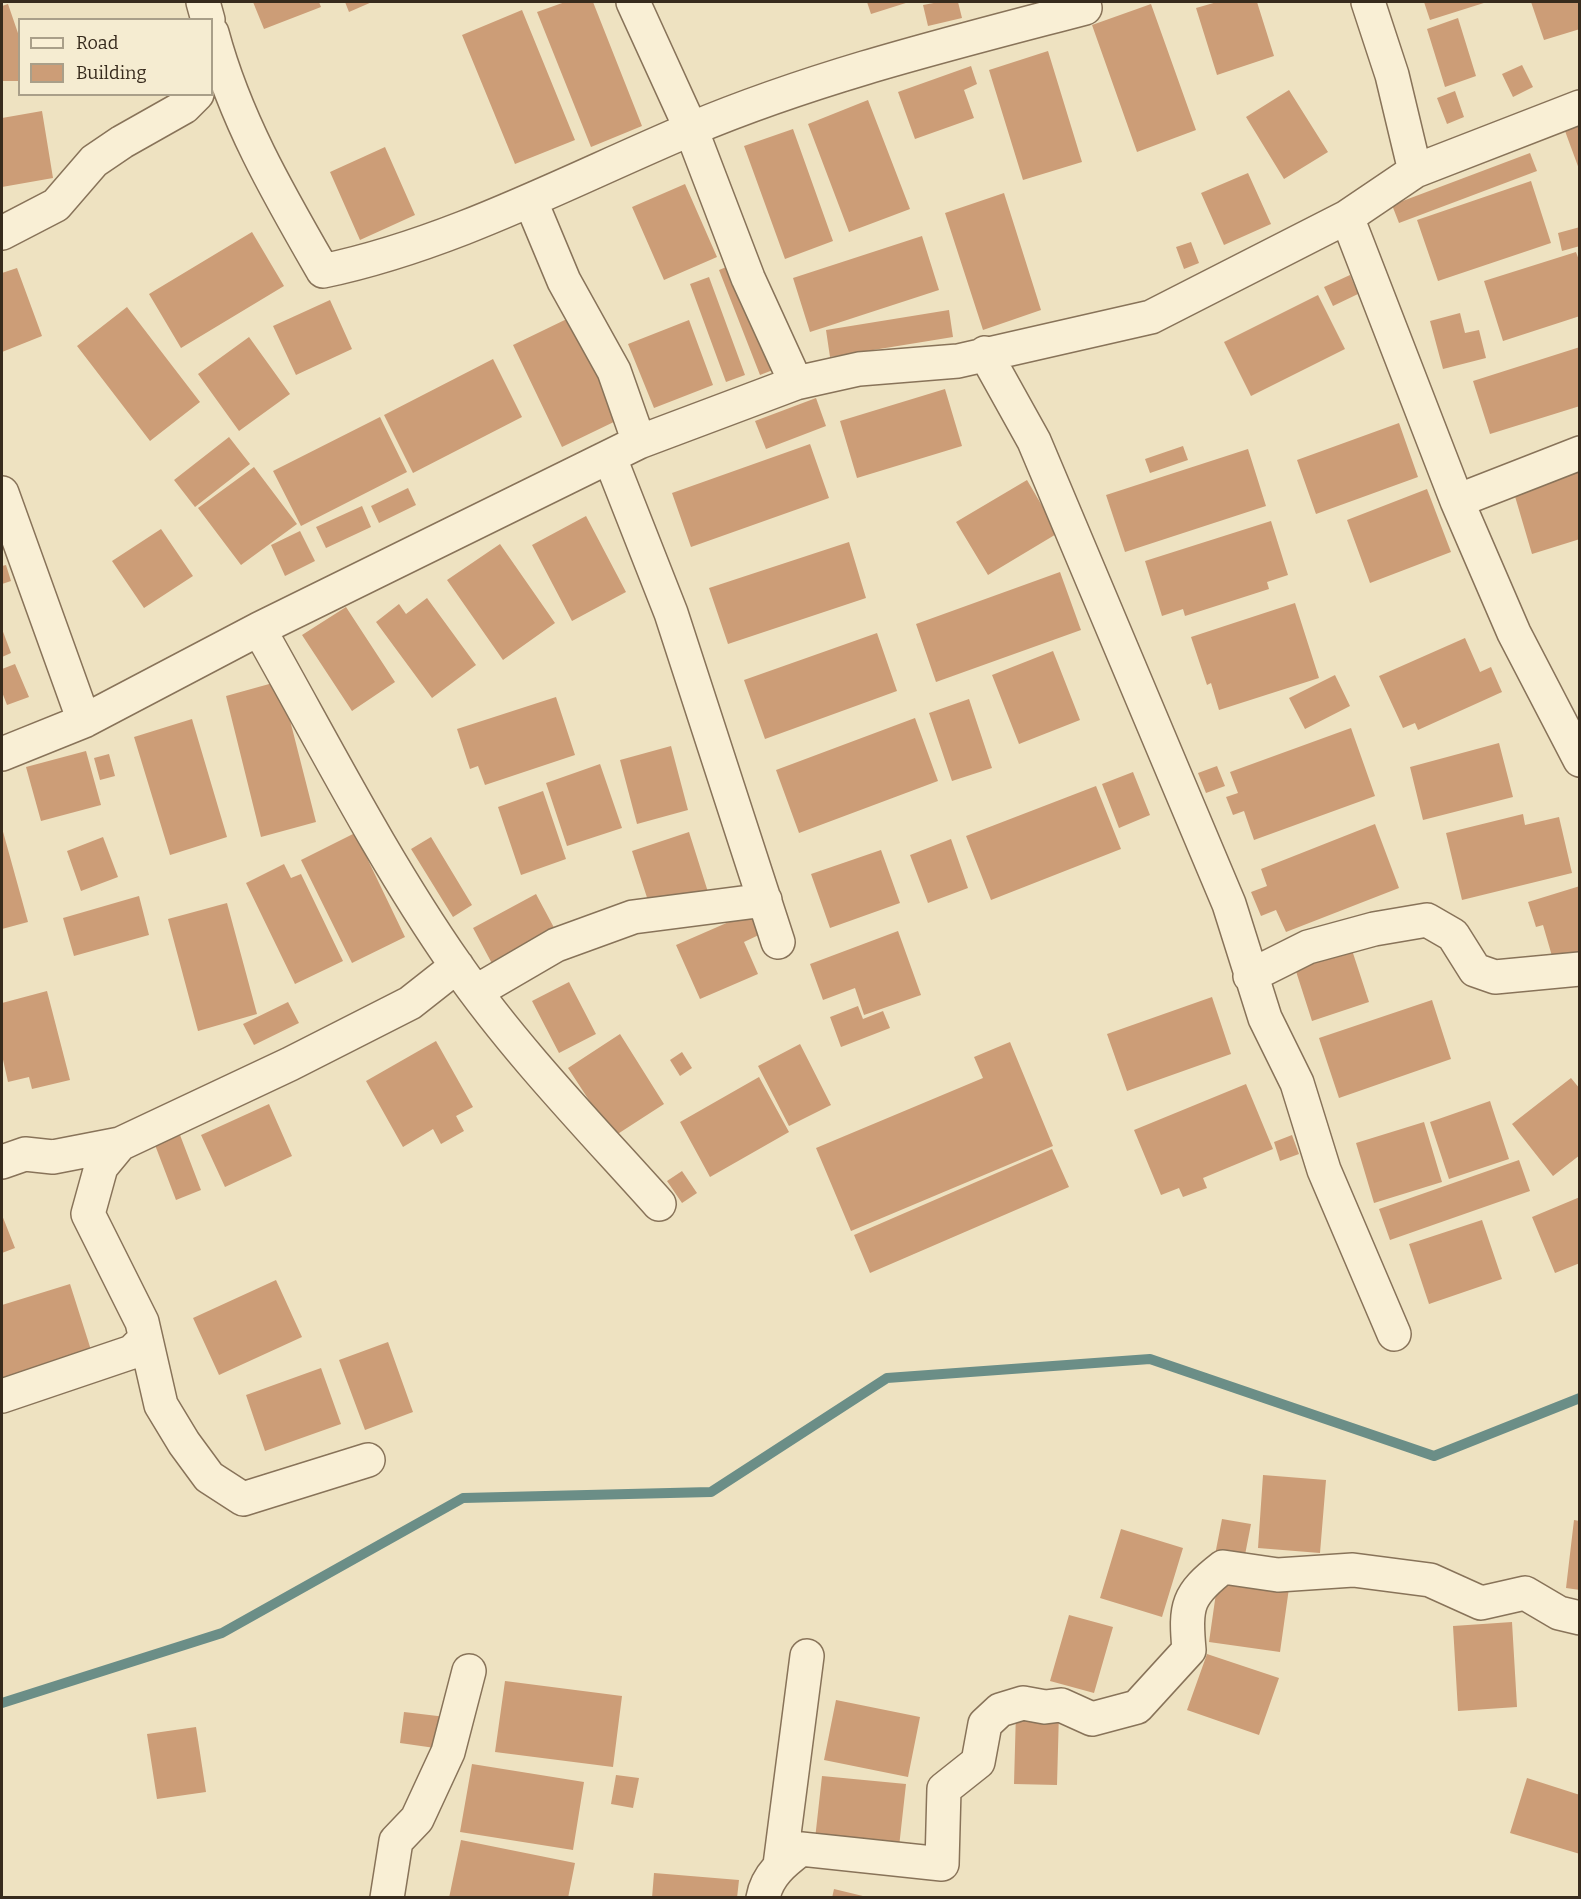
<!DOCTYPE html>
<style>
body{margin:0}
#map{position:relative;width:1581px;height:1899px;overflow:hidden;background:#eee2c1;font-family:Bitter,serif}
canvas{display:block}
.frame{position:absolute;inset:0;border:3px solid #372b1d;pointer-events:none}
.legend{position:absolute;left:18px;top:18px;width:195px;height:78px;box-sizing:border-box;background:#f5ecd1;border:2px solid #a99f89;margin:0;padding:8px 10px;list-style:none;font-size:18px;color:#372b1d}
.legend li{display:flex;align-items:center;gap:12px;height:30px}
.legend b{width:30px;border:2px solid #a99f89}
</style>
<div id="map">
<canvas width="1581" height="1899"></canvas>
<div class="frame"></div>
<ul class="legend">
<li><b style="height:8px;background:#f9efd5"></b>Road</li>
<li><b style="height:16px;background:#cc9d77"></b>Building</li>
</ul>
</div>
<script>
const g = document.querySelector('canvas').getContext('2d');
g.lineJoin = 'round';
function stroke(path, color, width, dash) {
  g.strokeStyle = color;
  g.lineWidth = width;
  g.lineCap = dash ? 'butt' : 'round';
  g.setLineDash(dash || []);
  g.stroke(path);
}
function fillPath(path, color) {
  g.fillStyle = color;
  g.fill(path, 'evenodd');
}
stroke(new Path2D(`
 M2,1703L222,1633L463,1498L711,1492L887,1378L1150,1359L1434,1456L1580,1398`), '#6b8e87', 10);
fillPath(new Path2D(`
 M253,2H319L321,7L264,29Z
 M345,2H372L349,12Z
 M565,2H593L642,126L591,147L537,12Z
 M867,2H909L871,14Z
 M939,2H958L962,18L928,26L923,5Z
 M1217,2H1257L1274,56L1217,75L1196,8Z
 M1424,2H1487L1430,20Z
 M1531,2H1580V29L1544,40Z
 M8,4L20,39V81H2V6Z
 M1151,4L1196,130L1137,152L1092,25Z
 M522,10L575,140L515,164L462,35Z
 M1458,18L1476,76L1445,87L1427,29Z
 M1048,51L1082,162L1023,180L989,70Z
 M1522,65L1533,87L1513,97L1502,74Z
 M971,66L977,84L964,90L974,118L915,139L898,92Z
 M1289,90L1328,152L1284,179L1246,117Z
 M1455,91L1464,117L1447,124L1437,98Z
 M868,100L910,209L849,232L808,124Z
 M42,111L53,178L2,187V118Z
 M1580,126V169H1579L1565,131Z
 M793,129L833,241L785,259L744,146Z
 M385,147L415,215L360,240L330,172Z
 M1530,153L1537,171L1399,223L1392,205Z
 M1248,173L1271,224L1224,245L1201,193Z
 M1531,181L1551,243L1438,281L1417,220Z
 M685,184L717,257L664,280L632,207Z
 M1004,193L1041,310L983,330L945,213Z
 M1580,227V246L1562,251L1558,233Z
 M252,232L284,286L181,348L149,294Z
 M922,236L939,290L810,332L793,278Z
 M1191,242L1199,263L1184,269L1176,247Z
 M1576,252L1580,263V316L1503,341L1484,281Z
 M736,263L778,368L760,375L719,270Z
 M17,268L42,336L2,352V273Z
 M1350,275L1358,294L1333,306L1324,287Z
 M709,277L745,375L726,382L690,284Z
 M1318,295L1345,349L1251,396L1224,342Z
 M330,300L352,349L296,375L273,326Z
 M127,307L200,402L150,441L77,346Z
 M949,310L953,337L830,357L826,330Z
 M1460,313L1465,333L1479,330L1486,358L1443,369L1430,321Z
 M573,316L622,418L562,447L513,345Z
 M689,320L713,385L654,408L628,344Z
 M249,337L290,394L239,431L198,374Z
 M1580,347V406L1490,434L1473,381Z
 M493,359L522,417L413,473L384,415Z
 M945,389L962,446L857,478L840,421Z
 M816,398L826,426L766,449L755,421Z
 M380,417L407,472L301,526L273,471Z
 M1399,423L1418,477L1316,514L1297,460Z
 M229,437L250,464L195,507L174,480Z
 M810,444L829,498L691,547L672,493Z
 M1183,446L1188,460L1150,473L1145,459Z
 M1248,449L1266,506L1125,552L1106,495Z
 M254,467L297,524L241,565L198,508Z
 M1580,467V539L1532,554L1514,493Z
 M1027,480L1058,533L988,575L956,522Z
 M408,488L416,505L379,523L371,506Z
 M1427,489L1451,552L1370,583L1347,520Z
 M362,506L371,527L326,548L316,527Z
 M586,516L626,592L572,621L532,545Z
 M1271,521L1288,575L1267,582L1269,589L1185,616L1183,609L1162,616L1145,561Z
 M161,529L193,576L144,608L112,561Z
 M300,531L315,561L285,576L271,545Z
 M849,542L866,598L728,644L709,588Z
 M500,544L555,623L503,660L447,580Z
 M6,565L11,581L2,584V566Z
 M1060,572L1081,630L936,682L916,624Z
 M427,598L476,665L432,698L376,622L399,604L406,614Z
 M1295,603L1319,678L1219,710L1211,683L1207,685L1191,637Z
 M346,607L395,682L352,711L302,635Z
 M2,629L11,653L2,657Z
 M877,633L897,691L765,739L744,680Z
 M1465,638L1480,672L1491,667L1502,692L1418,730L1415,723L1403,728L1379,676Z
 M1053,651L1080,720L1019,744L992,675Z
 M15,664L29,697L7,705L2,692V669Z
 M1335,675L1350,706L1305,729L1289,698Z
 M280,681L316,822L261,837L226,696Z
 M556,697L575,755L485,785L478,766L470,769L457,729Z
 M969,699L992,768L952,781L929,713Z
 M915,718L938,781L799,833L776,770Z
 M192,719L227,837L170,855L134,737Z
 M1351,728L1375,796L1254,840L1244,811L1233,815L1226,797L1238,793L1230,772Z
 M1499,743L1513,797L1423,820L1410,767Z
 M671,746L688,810L637,824L620,760Z
 M86,751L101,805L41,821L26,767Z
 M109,754L115,776L100,780L94,758Z
 M600,764L622,828L567,846L546,783Z
 M1217,766L1225,786L1206,793L1198,773Z
 M1133,772L1150,815L1119,828L1102,784Z
 M1096,786L1121,849L991,900L966,836Z
 M543,791L566,859L521,875L498,807Z
 M1523,814L1525,825L1559,817L1572,873L1462,900L1446,833Z
 M1375,824L1399,888L1286,932L1276,910L1261,916L1251,892L1267,886L1261,869Z
 M2,828L28,922L2,929Z
 M689,832L708,892L651,910L632,851Z
 M355,833L405,937L352,963L301,860Z
 M103,837L118,877L81,891L67,851Z
 M431,837L472,905L453,917L411,849Z
 M951,839L968,888L928,903L910,855Z
 M881,850L900,903L830,928L811,874Z
 M284,864L291,878L301,874L343,961L295,984L246,883Z
 M1580,886V955L1554,963L1543,925L1536,927L1528,902Z
 M536,894L559,937L496,971L473,928Z
 M139,896L149,935L74,956L63,918Z
 M227,903L257,1014L198,1031L168,919Z
 M754,911L763,933L744,942L758,974L700,999L676,945Z
 M898,931L921,995L864,1015L855,988L823,1000L810,964Z
 M1350,944L1369,1002L1312,1021L1293,962Z
 M569,982L596,1034L559,1053L532,1001Z
 M47,991L70,1080L32,1089L29,1077L8,1082L2,1055V1003Z
 M1212,997L1231,1054L1127,1091L1107,1034Z
 M1432,1000L1451,1059L1339,1098L1319,1038Z
 M288,1002L299,1023L254,1045L243,1024Z
 M858,1006L863,1019L883,1011L890,1028L841,1047L830,1017Z
 M620,1034L664,1104L613,1137L568,1068Z
 M436,1041L473,1107L456,1116L464,1131L441,1144L433,1129L403,1147L366,1081Z
 M1010,1042L1053,1146L851,1231L816,1148L983,1078L974,1057Z
 M800,1044L831,1105L789,1126L758,1066Z
 M682,1052L692,1068L680,1076L670,1060Z
 M759,1077L789,1132L710,1177L680,1122Z
 M1571,1078L1580,1089V1155L1553,1176L1512,1124Z
 M1246,1084L1273,1149L1203,1178L1207,1188L1183,1197L1179,1188L1161,1195L1134,1130Z
 M1490,1101L1509,1159L1449,1179L1430,1122Z
 M269,1104L292,1156L225,1187L201,1135Z
 M1424,1122L1442,1182L1374,1203L1356,1143Z
 M180,1135L201,1190L176,1200L155,1145Z
 M1292,1135L1299,1154L1280,1161L1274,1142Z
 M1052,1149L1069,1187L870,1273L854,1235Z
 M1519,1160L1530,1191L1390,1240L1379,1209Z
 M682,1171L697,1193L682,1203L667,1181Z
 M1580,1197V1263L1555,1273L1532,1217Z
 M2,1215L15,1248L2,1253Z
 M1482,1220L1502,1279L1429,1304L1409,1244Z
 M276,1280L302,1337L219,1375L193,1318Z
 M70,1284L91,1350L2,1378V1305Z
 M388,1342L413,1412L365,1430L339,1360Z
 M321,1368L341,1424L265,1451L246,1395Z
 M1263,1475L1326,1480L1320,1553L1258,1548Z
 M1222,1519L1251,1524L1244,1560L1215,1555Z
 M1574,1520L1580,1521V1590L1566,1588Z
 M1121,1529L1183,1548L1162,1617L1100,1598Z
 M1218,1579L1289,1588L1280,1652L1209,1642Z
 M1069,1615L1113,1627L1094,1693L1050,1681Z
 M1512,1622L1517,1707L1458,1711L1453,1626Z
 M1207,1654L1279,1678L1259,1735L1187,1710Z
 M505,1681L622,1696L613,1767L495,1752Z
 M836,1700L920,1717L908,1777L824,1760Z
 M1016,1711L1059,1712L1057,1785L1014,1784Z
 M404,1712L446,1717L442,1749L400,1743Z
 M196,1727L206,1792L157,1799L147,1734Z
 M472,1764L584,1782L573,1850L460,1832Z
 M616,1775L639,1778L633,1808L611,1804Z
 M822,1776L906,1784L899,1847L815,1839Z
 M1527,1778L1580,1795V1854L1510,1833Z
 M461,1840L575,1863L568,1898H449Z
 M654,1873L739,1880L737,1898H652Z
 M834,1889L867,1897V1898H832Z`), '#cc9d77');
const minor = new Path2D(`
 M203,2L208,20
 M633,2L691,129L748,278L796,383
 M1368,2L1392,75L1415,171
 M212,33C235,119 278,193 323,271C452,244 570,180 691,129C817,76 952,43 1085,8
 M531,202L564,281L614,371L639,442
 M1347,217L1415,171L1580,107
 M2,233L56,205L94,161L122,142L184,107L197,94
 M985,353L1034,441L1229,904L1265,1018L1297,1083L1324,1170L1394,1334
 M610,458L671,613L778,942
 M2,493L84,721
 M1457,501L1580,453
 M259,629C323,742 382,859 456,965C516,1051 590,1127 659,1204
 M2,754L84,721L259,629L639,442L796,383L859,369L958,361L1151,317L1347,217L1457,501L1514,633L1580,760
 M1250,976L1308,947L1374,929L1427,920L1453,935L1475,970L1495,977L1580,969
 M477,991L556,945L633,917L765,900
 M120,1144L101,1167L88,1214L142,1322L161,1405L184,1443L209,1477L243,1499L368,1460
 M2,1162L25,1154L53,1157L120,1144L290,1064L410,1003L457,966
 M2,1396L132,1352L145,1339
 M780,1865L807,1656
 M387,1898L396,1841L417,1819L448,1752L469,1671
 M763,1898C767,1875 784,1862 801,1849L942,1864L944,1789L978,1762L985,1724L1000,1710L1023,1703L1045,1707L1061,1705L1092,1719L1137,1707L1189,1650C1185,1605 1187,1595 1223,1567L1278,1575L1353,1570L1430,1580L1481,1603L1525,1593L1559,1613L1580,1618`);
stroke(minor, '#887359', 36);
stroke(minor, '#f9efd5', 33);
</script>
